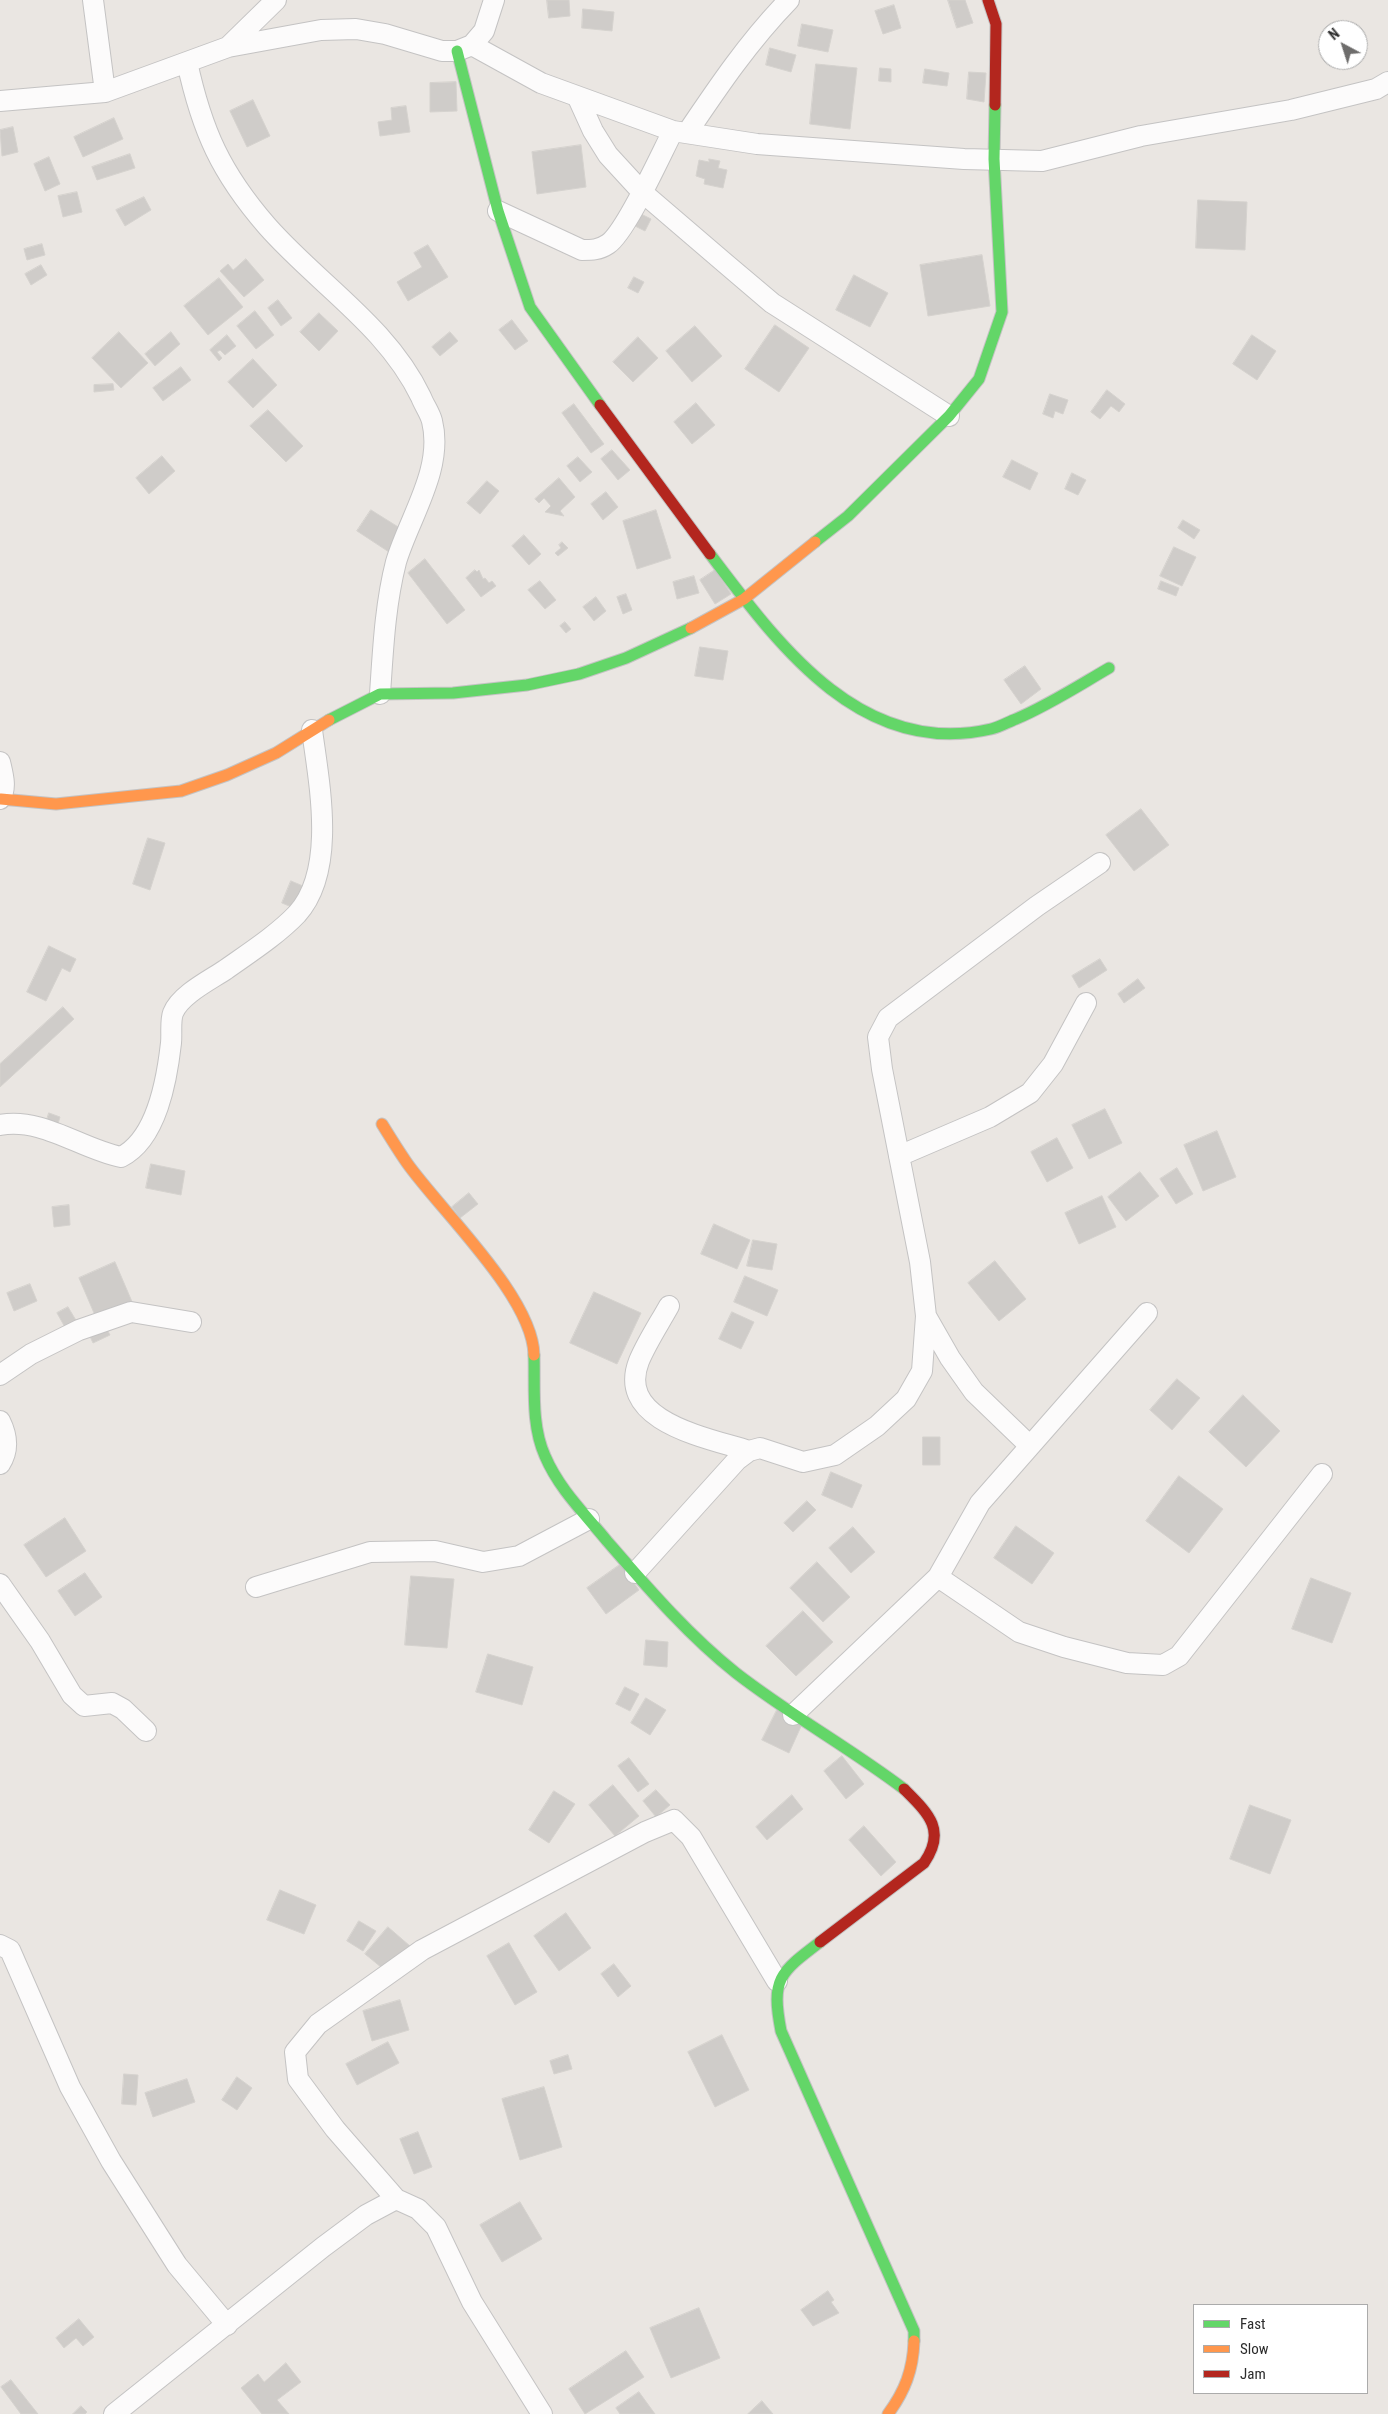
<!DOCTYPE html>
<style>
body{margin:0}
#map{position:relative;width:1388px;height:2414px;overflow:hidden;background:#eae6e2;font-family:"Roboto Condensed",sans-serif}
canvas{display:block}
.legend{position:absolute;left:1193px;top:2304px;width:175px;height:90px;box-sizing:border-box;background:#fff;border:1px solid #ababab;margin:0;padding:6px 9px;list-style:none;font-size:15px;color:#2c2c2c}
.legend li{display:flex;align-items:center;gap:10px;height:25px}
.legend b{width:25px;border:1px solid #ababab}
.north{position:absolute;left:1318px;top:20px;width:50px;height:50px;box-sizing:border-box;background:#fff;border:1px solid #ababab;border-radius:50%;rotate:320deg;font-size:14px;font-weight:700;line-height:20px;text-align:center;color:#2c2c2c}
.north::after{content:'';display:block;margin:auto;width:18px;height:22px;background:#6e6d6c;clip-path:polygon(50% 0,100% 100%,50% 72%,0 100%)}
</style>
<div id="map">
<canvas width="1388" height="2414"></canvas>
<ul class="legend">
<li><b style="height:6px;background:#63d668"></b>Fast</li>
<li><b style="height:6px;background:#ff974d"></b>Slow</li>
<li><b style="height:6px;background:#b3261e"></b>Jam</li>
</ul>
<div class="north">N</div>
</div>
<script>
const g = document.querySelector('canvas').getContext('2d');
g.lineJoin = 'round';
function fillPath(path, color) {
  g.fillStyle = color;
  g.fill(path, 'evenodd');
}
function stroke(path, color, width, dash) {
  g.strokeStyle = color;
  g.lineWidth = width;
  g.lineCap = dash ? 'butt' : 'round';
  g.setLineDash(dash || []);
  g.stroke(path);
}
const building = new Path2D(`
 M547,0H569L570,16L549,18Z
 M948,0H965L973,23L957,28Z
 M894,5L901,28L883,34L875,11Z
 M583,9L614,12L612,31L582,28Z
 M802,24L833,30L828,52L798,46Z
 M770,48L796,55L791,72L766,65Z
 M816,64L857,68L850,129L810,124Z
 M880,68L891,69V82L879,81Z
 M925,69L949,73L947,86L923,83Z
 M969,72L986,73L984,102L967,99Z
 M456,82L457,111L430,112V83Z
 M253,100L270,136L247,147L230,111Z
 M406,106L410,132L380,136L378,122L392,120L391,108Z
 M114,118L123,139L83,157L74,137Z
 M13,127L18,152L2,156L0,130Z
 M581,145L586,187L537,194L532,152Z
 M130,154L135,168L97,180L92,167Z
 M49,157L60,184L45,191L34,164Z
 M709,159L720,161L718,168L727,170L723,188L704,184L705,179L696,176L699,160L709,162Z
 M77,192L82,212L63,217L58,196Z
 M144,197L151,210L125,226L116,210Z
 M1198,200L1247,202L1245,250L1196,248Z
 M639,213L651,219L645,231L633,225Z
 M42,244L45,255L27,260L24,249Z
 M428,245L448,277L408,301L397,282L422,267L414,253Z
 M982,255L990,306L928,316L920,265Z
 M246,259L264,280L244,297L220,271L228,264L233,270Z
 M41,265L47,275L31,285L25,274Z
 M854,275L888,293L870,327L836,310Z
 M634,277L644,282L638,293L628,288Z
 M219,278L243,307L208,335L184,306Z
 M278,300L292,318L281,326L268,308Z
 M255,311L274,335L256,349L237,326Z
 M319,313L338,331L319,351L300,332Z
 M512,320L528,341L515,350L499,330Z
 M775,325L809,348L779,392L745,369Z
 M695,326L722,356L692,382L666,351Z
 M119,332L148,363L121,388L92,358Z
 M171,332L180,344L155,366L145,354Z
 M450,332L458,341L440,356L432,347Z
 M227,335L236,346L225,355L220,350L217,352L222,358L219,361L210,350Z
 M1252,335L1276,351L1257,380L1233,364Z
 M638,337L658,358L633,382L613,362Z
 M253,359L277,385L253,408L228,382Z
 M181,367L191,380L163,401L153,388Z
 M113,384L114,390L94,392V385Z
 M1107,390L1125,404L1119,412L1111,406L1100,419L1091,412Z
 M1050,394L1068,400L1063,414L1055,411L1053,418L1043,414Z
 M696,403L715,425L692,444L674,422Z
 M574,404L604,444L591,453L562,413Z
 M268,410L303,446L286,462L250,426Z
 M612,450L630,470L618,480L601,459Z
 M162,456L175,471L149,494L136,478Z
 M578,457L592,472L580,482L567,466Z
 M1012,460L1038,473L1030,490L1003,477Z
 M1072,473L1086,480L1078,495L1065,489Z
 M559,478L575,497L560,511L564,516L545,512L551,506L544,498L539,503L535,499Z
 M487,481L499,491L480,514L467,503Z
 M606,492L618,507L603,520L591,504Z
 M371,510L403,530L389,552L357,531Z
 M656,510L671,558L637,569L623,521Z
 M1183,520L1200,530L1194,539L1178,528Z
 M524,535L541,554L529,565L512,546Z
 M562,542L568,548L558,556L555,553L561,548L559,545Z
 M1174,547L1196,557L1182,586L1160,576Z
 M425,559L465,610L447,624L408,573Z
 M475,570L477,572L479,570L483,579L485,578L489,583L492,581L496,586L481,597L466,578Z
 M715,570L731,594L715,604L700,580Z
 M694,576L699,593L677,599L673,582Z
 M540,581L556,600L545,609L528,590Z
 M1161,581L1179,588L1176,596L1158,589Z
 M626,594L632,610L623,614L617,597Z
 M596,597L606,611L594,621L583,607Z
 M565,622L571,629L566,633L560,626Z
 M700,647L728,651L723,680L695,676Z
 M1025,666L1041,689L1021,704L1004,680Z
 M1141,809L1169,845L1134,871L1106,835Z
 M148,838L165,843L150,890L133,884Z
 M291,881L303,886L294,908L282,903Z
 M49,946L76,959L70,972L62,968L46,1001L27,992Z
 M1100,959L1107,970L1079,988L1072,976Z
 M1138,979L1145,988L1124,1003L1118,994Z
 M63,1007L74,1019L0,1087V1064Z
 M1105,1109L1122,1143L1089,1159L1072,1125Z
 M49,1113L60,1117L57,1127L46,1123Z
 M1217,1131L1236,1177L1203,1191L1184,1145Z
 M1057,1138L1073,1168L1047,1182L1031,1152Z
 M151,1164L185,1171L181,1195L146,1188Z
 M1177,1168L1193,1194L1176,1204L1160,1179Z
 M1140,1172L1159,1196L1126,1221L1108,1197Z
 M469,1193L478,1204L460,1218L452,1207Z
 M1102,1196L1116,1227L1079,1244L1065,1213Z
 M69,1205L70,1225L54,1227L52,1207Z
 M714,1224L750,1240L737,1269L701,1254Z
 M753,1240L777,1244L772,1270L747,1266Z
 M995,1261L1026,1299L999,1321L968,1283Z
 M115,1262L133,1304L97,1320L79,1278Z
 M745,1276L778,1290L767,1316L734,1302Z
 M30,1284L37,1301L14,1311L7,1293Z
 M594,1292L641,1313L617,1364L570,1343Z
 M68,1307L77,1322L66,1329L57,1313Z
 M732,1312L754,1322L741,1349L719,1339Z
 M104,1324L110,1335L93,1343L88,1332Z
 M1177,1379L1200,1398L1172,1430L1150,1410Z
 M1243,1395L1280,1431L1246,1467L1209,1432Z
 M923,1437H940V1465H923Z
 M831,1472L862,1485L852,1508L822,1495Z
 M1179,1476L1223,1509L1189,1553L1146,1521Z
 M807,1501L816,1510L793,1532L784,1523Z
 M65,1518L86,1551L46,1577L24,1545Z
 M1016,1526L1054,1553L1032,1584L994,1558Z
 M853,1527L875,1552L851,1573L829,1548Z
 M817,1562L850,1597L823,1622L790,1588Z
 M621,1564L639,1590L606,1614L587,1588Z
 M85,1573L102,1597L75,1616L58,1591Z
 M411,1576L454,1579L447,1648L405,1645Z
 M1311,1578L1351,1593L1332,1643L1292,1629Z
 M803,1611L833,1642L796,1676L766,1646Z
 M646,1640L668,1642L667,1667L644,1665Z
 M488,1654L533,1667L522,1705L476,1692Z
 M625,1687L639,1694L630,1711L616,1704Z
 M646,1698L666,1710L650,1735L631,1723Z
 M777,1710L803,1722L789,1753L762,1740Z
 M842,1756L864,1784L846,1799L824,1771Z
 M629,1758L649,1784L638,1792L618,1766Z
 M613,1785L639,1816L615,1836L589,1805Z
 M656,1790L670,1805L656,1817L643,1801Z
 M554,1791L575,1804L549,1843L529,1830Z
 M792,1795L803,1809L767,1840L756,1827Z
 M1250,1805L1291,1820L1270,1874L1230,1859Z
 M864,1826L896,1862L881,1876L849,1840Z
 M280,1890L316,1905L304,1934L267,1920Z
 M566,1913L591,1948L559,1971L534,1936Z
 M359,1921L376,1931L363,1951L347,1941Z
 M388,1927L410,1946L387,1972L365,1954Z
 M509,1943L537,1992L515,2005L487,1956Z
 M614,1964L631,1986L618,1997L601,1974Z
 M400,2000L409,2030L372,2041L363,2011Z
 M722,2035L749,2090L715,2107L688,2052Z
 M388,2042L399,2063L357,2085L346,2064Z
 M568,2055L572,2069L554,2074L550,2061Z
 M124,2074L138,2075L136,2105L122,2104Z
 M237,2077L252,2088L237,2110L222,2100Z
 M187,2079L195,2102L153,2117L145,2093Z
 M544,2087L562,2147L520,2160L502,2099Z
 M418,2132L432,2167L414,2174L400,2139Z
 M520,2202L542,2239L502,2262L480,2225Z
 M828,2291L834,2300L831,2302L839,2313L813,2326L801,2310Z
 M699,2308L720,2358L671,2378L650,2328Z
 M79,2319L94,2337L83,2346L76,2338L64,2348L56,2338Z
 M626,2351L644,2377L585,2414L569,2389Z
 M286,2363L301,2382L277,2400L289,2414H262L241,2388L258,2374L264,2382Z
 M11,2380L38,2414H21L1,2387Z
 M639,2392L655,2414H620L616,2408Z
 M762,2401L773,2414H748Z
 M81,2406L87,2412L85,2414H73Z`);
fillPath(building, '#cfccc9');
stroke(building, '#d5d2ce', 1);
const street = new Path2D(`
 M93,0L105,92
 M472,45L541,83L673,131L757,144L964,159L1042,161L1141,136L1291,110L1376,89L1388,82
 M228,47L276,0
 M187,62C202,131 221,173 267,226C318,284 387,326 421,397C424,405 430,413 432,421C444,469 409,518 396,562C385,605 383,650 380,694
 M578,98L593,131L608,155L642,192L726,264L772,303L949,416
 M0,101L105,92L228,47L321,30L356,29L385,34L442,51H457L472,45L484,31L494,0
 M687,133C718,87 749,41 789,0
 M498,211L582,250C592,250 599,250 608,244C626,232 661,154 673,131
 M0,762C3,775 7,788 0,799
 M0,1125C42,1117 81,1149 121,1157C157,1139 167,1079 171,1043C172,1034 170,1021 173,1013C180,995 210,980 225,970C249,953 277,935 297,914C337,870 319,783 312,730
 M899,1156L990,1117L1030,1093L1053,1064L1086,1003
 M669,1306C659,1324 647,1342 639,1361C615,1422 709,1438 749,1451
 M926,1316L950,1358L974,1392L1029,1445
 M0,1375L31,1354L79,1330L131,1312L191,1322
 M0,1421C7,1435 9,1450 0,1464
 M635,1573L737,1460L749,1451L760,1448L803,1462L835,1455L877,1426L906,1399L922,1371L926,1316L920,1262L882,1069L878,1037L888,1018L1037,906L1100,863
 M938,1577L1019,1632L1064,1647L1127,1663L1163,1665L1179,1656L1322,1474
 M0,1584L40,1641L72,1695L84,1706L112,1703L123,1709L146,1731
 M256,1587L370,1552L435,1551L483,1562L519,1556L589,1519
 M793,1715L938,1577L980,1503L1147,1313
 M0,1945L10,1950L70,2087L111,2161L177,2265L227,2325
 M396,2199L335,2129L298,2079L295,2052L318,2024L422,1950L645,1832L674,1820L691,1837L777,1981
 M114,2414L323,2247L366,2215L396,2199L418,2209L436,2227L472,2302L542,2414`);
const fast = new Path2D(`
 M457,51L498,211L530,307L600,405
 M815,542L848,516L949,416L979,379L1002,312L994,159L995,105
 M710,554C778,644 861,759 991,729C1000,727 1008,722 1016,719C1049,705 1078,686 1109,668
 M329,720L380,694L453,693L527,685L579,674L626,658L691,628
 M534,1355C535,1388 531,1425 545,1456C559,1489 585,1514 607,1541C647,1587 688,1635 736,1673C790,1715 850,1748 904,1789
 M820,1942C779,1973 771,1979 781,2031L914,2331V2341`);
const slow = new Path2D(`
 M691,628L744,599L815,542
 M1,799L56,804L181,791L227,775L276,753L329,720
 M382,1124C390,1137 398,1150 407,1163C441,1211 533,1297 534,1355
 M888,2414C905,2391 913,2370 914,2341`);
const jam = new Path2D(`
 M988,0L996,24L995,105
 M600,405L710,554
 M820,1942L924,1863C947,1830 928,1813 904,1789`);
stroke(street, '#c4c3c3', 22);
stroke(fast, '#c4c3c3', 13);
stroke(slow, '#c4c3c3', 13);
stroke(jam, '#c4c3c3', 13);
stroke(street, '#fcfbfb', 20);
stroke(fast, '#63d668', 11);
stroke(slow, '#ff974d', 11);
stroke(jam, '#b3261e', 11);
</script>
